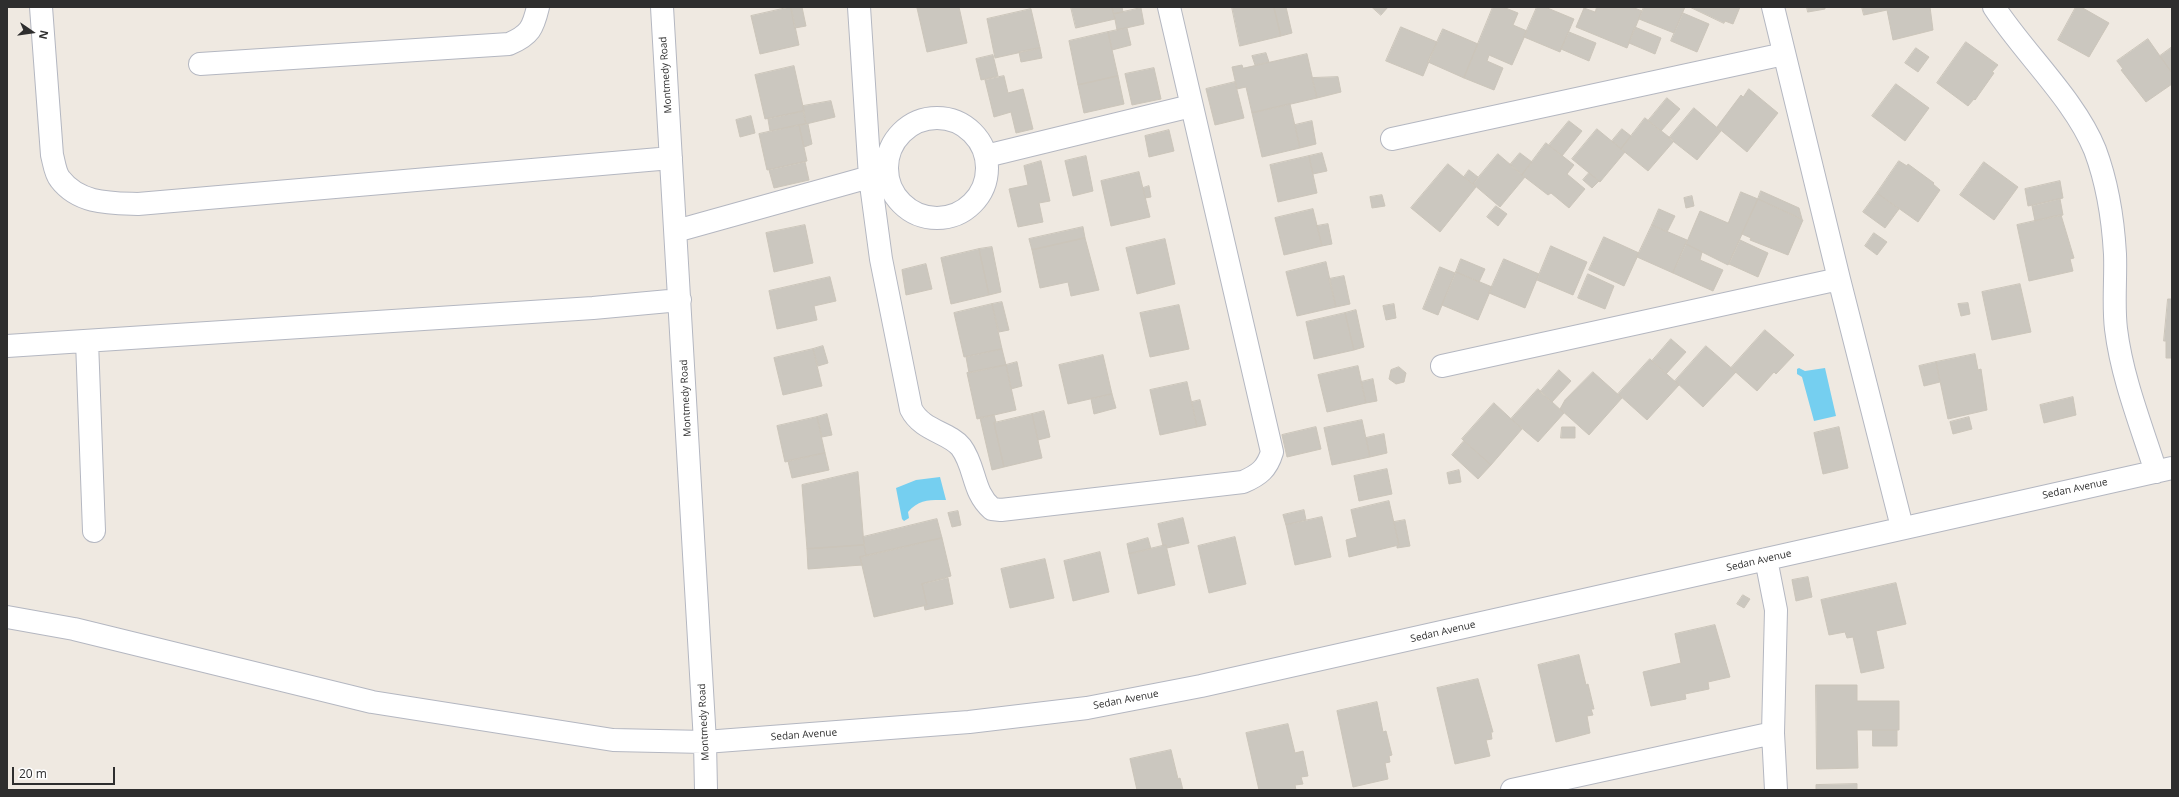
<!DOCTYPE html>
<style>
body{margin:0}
#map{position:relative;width:2179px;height:797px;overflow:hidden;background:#efe9e1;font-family:"Open Sans",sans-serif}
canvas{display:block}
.frame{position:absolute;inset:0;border:8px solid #2e2e2e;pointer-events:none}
.north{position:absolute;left:12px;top:12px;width:40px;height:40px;-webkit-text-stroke:3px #fff;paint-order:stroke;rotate:103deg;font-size:11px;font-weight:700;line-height:16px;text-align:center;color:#2e2e2e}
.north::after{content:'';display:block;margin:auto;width:14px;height:18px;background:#2e2e2e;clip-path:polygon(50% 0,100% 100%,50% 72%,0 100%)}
.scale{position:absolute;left:12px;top:767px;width:103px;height:18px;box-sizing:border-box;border:2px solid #2e2e2e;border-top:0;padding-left:5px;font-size:12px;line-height:14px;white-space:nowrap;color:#2e2e2e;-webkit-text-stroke:3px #fff;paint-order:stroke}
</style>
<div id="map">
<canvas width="2179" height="797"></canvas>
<div class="frame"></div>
<div class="north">N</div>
<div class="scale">20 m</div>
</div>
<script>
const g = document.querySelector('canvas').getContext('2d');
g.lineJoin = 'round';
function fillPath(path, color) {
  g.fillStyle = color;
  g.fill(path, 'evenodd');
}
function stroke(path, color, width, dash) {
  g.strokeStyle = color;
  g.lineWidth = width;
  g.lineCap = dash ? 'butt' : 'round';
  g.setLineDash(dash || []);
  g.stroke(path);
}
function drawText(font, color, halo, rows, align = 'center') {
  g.font = font + ' "Open Sans",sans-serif';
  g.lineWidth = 4;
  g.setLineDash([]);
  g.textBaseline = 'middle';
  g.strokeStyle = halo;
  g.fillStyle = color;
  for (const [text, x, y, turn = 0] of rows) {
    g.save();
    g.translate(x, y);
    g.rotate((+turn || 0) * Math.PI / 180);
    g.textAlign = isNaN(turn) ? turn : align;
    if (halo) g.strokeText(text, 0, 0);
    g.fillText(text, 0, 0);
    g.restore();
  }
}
fillPath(new Path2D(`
 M1799,368L1805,371L1825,368L1836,416L1814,421L1802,377L1797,374V369Z
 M940,477L946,500C930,500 919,499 908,512L909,518L904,521L902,519L896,488L916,480Z`), '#75cff0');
const building = new Path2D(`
 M791,7L799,45L760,54L751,16Z
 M791,7H802L806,26L795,28Z
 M959,7L967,43L927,52L917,8Z
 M1071,7H1112L1115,19L1076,28Z
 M1112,7H1122L1123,12L1114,14Z
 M1232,7H1274L1281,36L1240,46Z
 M1274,7H1286L1292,33L1281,36Z
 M1372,7H1388L1381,15Z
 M1493,7H1503L1518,13L1513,25L1527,31L1512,65L1489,55L1487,61L1503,68L1494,90L1464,78Z
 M1537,7H1545L1574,19L1560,52L1524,37Z
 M1597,7H1632L1642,11L1627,48L1576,27L1584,8L1595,12Z
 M1644,7H1685L1674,33L1639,19Z
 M1690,7H1740L1733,24L1725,21L1724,23Z
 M1807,7H1825V9L1808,12Z
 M1862,7H1930L1933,30L1893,40L1887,10L1864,15Z
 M2076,7H2081L2109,23L2089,57L2058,40Z
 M1141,8L1144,24L1117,30L1114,14Z
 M1031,9L1040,48L995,58L987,19Z
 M1683,13L1709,24L1697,52L1671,41Z
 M1401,27L1437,42L1423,76L1386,61Z
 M1635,27L1661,38L1655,54L1629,43Z
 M1127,28L1131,45L1112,50L1108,32Z
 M1443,29L1478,44L1464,78L1428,62Z
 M1108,32L1118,76L1078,85L1069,41Z
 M1569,32L1596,43L1589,61L1561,49Z
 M2148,39L2172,73V84L2146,102L2121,70L2123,69L2117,61Z
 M1966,42L1998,65L1992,72L1994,73L1975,100L1974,99L1968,106L1937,83Z
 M2172,47V73L2160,56Z
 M1040,48L1042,58L1021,62L1019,52Z
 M1916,48L1929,57L1918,72L1905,63Z
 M1266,53L1269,62L1255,65L1252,56Z
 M1307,54L1317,98L1252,113L1246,87L1237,89L1232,67L1242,65L1243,68Z
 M993,55L998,76L981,80L976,59Z
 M794,66L804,111L765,119L755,75Z
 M1154,68L1161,99L1132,105L1125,74Z
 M1004,76L1008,93L1023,89L1033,129L1016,133L1011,112L994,117L985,80Z
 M1118,76L1124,104L1084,113L1078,85Z
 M1338,77L1341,92L1317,98L1312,78Z
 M1235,82L1244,118L1215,125L1206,89Z
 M1896,84L1929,108L1905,141L1872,116Z
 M1749,89L1778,113L1747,152L1717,127L1741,95L1743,97Z
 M1667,98L1680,109L1661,131L1648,121Z
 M831,101L835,117L806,124L803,106Z
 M1290,104L1300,148L1262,157L1252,113Z
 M1694,108L1721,131L1697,160L1669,138Z
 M803,111L806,124L770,131L768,119Z
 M751,116L755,133L740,137L736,120Z
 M1645,118L1674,141L1648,171L1621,149Z
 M1312,121L1316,144L1300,148L1295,125Z
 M1569,121L1582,131L1562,156L1549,145Z
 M808,124L812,144L804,147L799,125Z
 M799,125L807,161L767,170L759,134Z
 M1597,129L1625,152L1600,182L1572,159Z
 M1622,129L1631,136L1621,149L1612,141Z
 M1169,130L1174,151L1149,157L1145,136Z
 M1546,143L1574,165L1567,174L1585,189L1569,208L1551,193L1548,195L1522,175Z
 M1322,153L1327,171L1313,174L1309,156Z
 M1520,153L1532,162L1522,175L1510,165Z
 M1498,154L1525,177L1500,207L1473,184Z
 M1086,156L1093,191L1073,196L1065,161Z
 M1309,156L1317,193L1278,202L1270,165Z
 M1041,161L1050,201L1039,203L1043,222L1018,227L1009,189L1028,185L1024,166Z
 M1899,161L1907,166L1908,164L1934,183L1933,184L1940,190L1918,222L1877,193Z
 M805,162L809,180L774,188L769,170Z
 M1984,162L2018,187L1994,220L1960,195Z
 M1448,164L1476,187L1440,232L1411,208Z
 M1469,170L1478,177L1473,184L1464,177Z
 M1139,172L1150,217L1111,226L1101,181Z
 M1589,173L1599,181L1592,188L1583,180Z
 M2060,181L2063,198L2028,206L2025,189Z
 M1149,186L1151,197L1145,198L1143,188Z
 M1761,191L1799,208L1802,219L1758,199Z
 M1741,192L1758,199L1728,265L1686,244L1700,211L1728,223Z
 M1877,193L1899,209L1885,228L1863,212Z
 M1382,195L1385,206L1372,208L1370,197Z
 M1692,196L1694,206L1686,208L1684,198Z
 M1758,199L1803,220L1788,255L1750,240L1751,238L1742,234Z
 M2060,199L2063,215L2035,221L2032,206Z
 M1496,206L1507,214L1498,226L1487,217Z
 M1313,209L1322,246L1284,255L1275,218Z
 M1659,209L1675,216L1667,232L1652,225Z
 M2061,215L2074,258L2070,259L2073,271L2029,281L2017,225Z
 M1328,224L1332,244L1322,246L1317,226Z
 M805,225L813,263L774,272L766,233Z
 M1652,225L1687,240L1673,273L1637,257Z
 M1083,227L1085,238L1032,250L1029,239Z
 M1874,233L1887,242L1877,255L1865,246Z
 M1604,237L1639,253L1624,286L1589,270Z
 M1085,238L1099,290L1071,296L1068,282L1040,288L1032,250Z
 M1165,239L1175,284L1137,294L1126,248Z
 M1740,240L1768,253L1758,277L1729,264Z
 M1686,244L1702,252L1700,260L1723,270L1713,291L1673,273Z
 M1551,246L1587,262L1573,295L1537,280Z
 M992,247L1001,292L989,295L979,249Z
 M979,249L989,295L951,304L941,258Z
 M1461,259L1485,269L1479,282L1456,272Z
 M1504,259L1539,274L1525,308L1489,293Z
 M1326,262L1336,307L1297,316L1286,272Z
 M926,264L932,289L906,295L902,270Z
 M1440,267L1455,273L1438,315L1423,309Z
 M1456,272L1492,287L1478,320L1442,305Z
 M1588,274L1614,286L1605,309L1578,298Z
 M1344,276L1350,304L1336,307L1329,279Z
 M830,277L836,301L814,306L817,320L777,329L769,291Z
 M2020,284L2031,332L1992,340L1982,292Z
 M2168,299H2172V358H2166V341H2164Z
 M1002,302L1009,330L999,332L992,304Z
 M1968,303L1970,314L1961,316L1958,304Z
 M992,304L1002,349L964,357L954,313Z
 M1394,304L1396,318L1386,320L1383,306Z
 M1179,305L1189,349L1150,357L1140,313Z
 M1356,310L1364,347L1354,350L1345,313Z
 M1345,313L1354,350L1314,359L1306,322Z
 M1765,330L1794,355L1776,374L1774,372L1757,391L1731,368Z
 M1671,339L1686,352L1666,374L1652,361Z
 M823,346L828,363L818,366L813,349Z
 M1706,346L1736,372L1703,407L1675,381Z
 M813,349L822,386L783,395L774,358Z
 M1002,349L1006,365L969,373L966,357Z
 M1975,354L1978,370L1981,369L1987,410L1948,419L1936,362Z
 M1103,355L1112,394L1068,404L1059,365Z
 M1650,359L1679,385L1647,420L1618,394Z
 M1017,362L1022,386L1011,389L1006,365Z
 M1936,362L1940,382L1924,386L1919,366Z
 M1006,365L1016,410L977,419L967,373Z
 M1358,366L1366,403L1327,412L1318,375Z
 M1399,367L1406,373L1404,382L1396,384L1389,379L1391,370Z
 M1559,370L1571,381L1552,402L1540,392Z
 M1593,372L1622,398L1589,435L1560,409L1565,400Z
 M1373,379L1377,401L1366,403L1361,382Z
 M1187,382L1197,427L1160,435L1150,390Z
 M1538,389L1564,413L1538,442L1511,419Z
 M1112,394L1116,408L1094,414L1091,399Z
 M2073,397L2076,415L2044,423L2040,405Z
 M1200,400L1206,425L1197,427L1192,402Z
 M1494,403L1522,429L1491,465L1462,439Z
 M1044,411L1050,437L1038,440L1032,414Z
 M827,414L832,435L822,437L817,417Z
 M1032,414L1042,458L1004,467L994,423Z
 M994,415L996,422L994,423L1004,467L992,470L980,418Z
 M817,417L825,453L785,462L777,426Z
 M1969,417L1972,429L1953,434L1950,422Z
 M1362,420L1370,457L1332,465L1324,428Z
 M1316,427L1321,449L1287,457L1282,435Z
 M1562,427H1575V438H1561Z
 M1839,427L1848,468L1823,474L1814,433Z
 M1384,434L1387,453L1370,457L1366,438Z
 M1464,441L1491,465L1478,479L1452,455Z
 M825,453L829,470L792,478L788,461Z
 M1387,469L1392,494L1359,501L1354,476Z
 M1459,470L1461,482L1449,484L1447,473Z
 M858,472L864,545L807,549L802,485Z
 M1389,501L1399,545L1349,557L1346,540L1357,537L1351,510Z
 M1304,510L1306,520L1286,525L1283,515Z
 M958,511L961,525L952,527L948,513Z
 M1322,517L1331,557L1295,565L1286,525Z
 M1183,518L1189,543L1167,548L1166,545L1163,546L1158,524Z
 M937,519L942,538L866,556L863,537Z
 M1405,520L1410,546L1397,548V546L1399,545L1394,522Z
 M1235,537L1246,584L1209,593L1198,546Z
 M942,538L951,576L922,584L927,605L874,617L860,557Z
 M1148,538L1151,549L1129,554L1127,544Z
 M864,545L866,556L860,557L862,565L808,569L807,549Z
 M1166,545L1175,585L1138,594L1129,554Z
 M1100,552L1109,592L1073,601L1064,561Z
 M1045,559L1054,598L1010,608L1001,569Z
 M1808,577L1812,597L1796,601L1792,580Z
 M948,578L953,604L925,610L924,605H927L922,584Z
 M1896,583L1906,624L1876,631L1884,668L1861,673L1853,637L1847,638L1845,632L1829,635L1821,600Z
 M1743,595L1750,599L1744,608L1737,604Z
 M1715,625L1730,677L1708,682L1709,689L1685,694L1686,699L1651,706L1643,672L1681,663L1675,634Z
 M1579,655L1586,685L1588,684L1594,709H1591L1593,715L1587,716L1590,733L1556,742L1538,665Z
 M1478,679L1493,732H1491L1492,739L1486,740L1490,756L1455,764L1437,688Z
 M1816,685H1857V701H1899V730H1857L1858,768L1817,769Z
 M1377,702L1383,732L1386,731L1392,755L1389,756L1390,762L1385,763L1388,779L1353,787L1337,711Z
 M1288,724L1295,753L1303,751L1308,776L1301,777L1303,784L1295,785L1296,790H1259L1246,733Z
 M1873,730H1897V746H1873Z
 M1171,750L1178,779L1180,778L1183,790H1137L1130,759Z
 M1857,784V790H1816V785Z`);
fillPath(building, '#cbc7bf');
stroke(building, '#cbc5ba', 1);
const minor = new Path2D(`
 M41,7L52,155C54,162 55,173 60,179C79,204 110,203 138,204L671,158
 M662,7L705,742L706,790
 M859,7L870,177L881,259L911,409C922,431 949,432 961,447C976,467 972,492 992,509L1001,510L1243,482C1259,475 1267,469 1272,452L1169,7
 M1773,7L1839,279L1902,527
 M1994,7C2024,53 2075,100 2095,150C2107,182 2113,219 2115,254C2116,279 2113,304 2116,329C2122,378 2141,425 2156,472
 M200,64L509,44C530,35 533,28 538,7
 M887 168a50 50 0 1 1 100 0a50 50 0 1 1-100 0Z
 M1392,139L1784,54
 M986,156L1191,106
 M676,231L884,173
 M87,341L94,531
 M7,346L593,308L680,300
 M1442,366L1839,279
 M1766,559L1776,610L1773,733L1776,790
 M7,617L74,629L372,702L613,740L705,742L969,722L1087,708L1201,686L2172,468
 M1512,790L1773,733`);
stroke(minor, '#b4b7c1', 24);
stroke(minor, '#fff', 22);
drawText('10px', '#2e2e2e', '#fff', [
 ["Montmedy Road",666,75,-94],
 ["Montmedy Road",686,398,-93],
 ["Sedan Avenue",2075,489,-12],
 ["Sedan Avenue",1759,561,-13],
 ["Sedan Avenue",1443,632,-13],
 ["Sedan Avenue",1126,700,-11],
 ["Montmedy Road",704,722,-93],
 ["Sedan Avenue",804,735,-4]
]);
</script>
